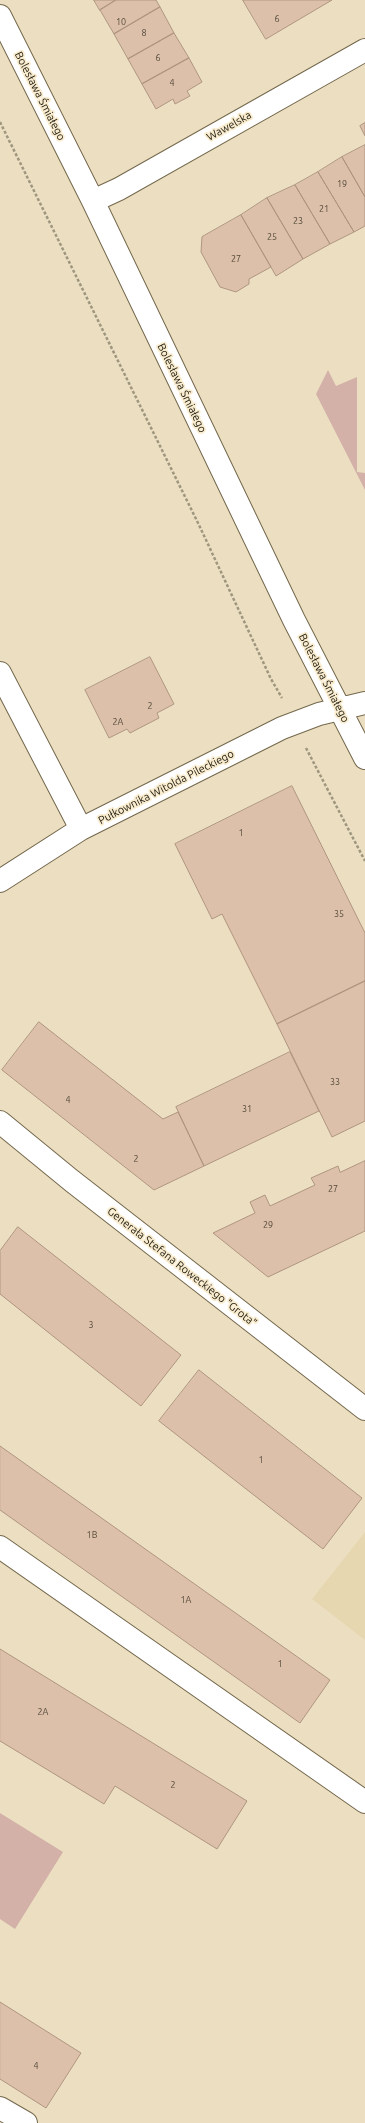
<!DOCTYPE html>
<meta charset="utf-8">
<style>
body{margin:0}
canvas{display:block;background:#ecdfc1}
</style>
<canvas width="365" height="2123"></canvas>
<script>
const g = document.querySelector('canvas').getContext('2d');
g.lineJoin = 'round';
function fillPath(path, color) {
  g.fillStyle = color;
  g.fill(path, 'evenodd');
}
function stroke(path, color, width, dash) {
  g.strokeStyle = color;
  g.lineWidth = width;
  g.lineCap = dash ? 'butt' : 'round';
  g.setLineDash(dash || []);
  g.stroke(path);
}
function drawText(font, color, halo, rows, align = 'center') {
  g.font = font + ' Ubuntu,sans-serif';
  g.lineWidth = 3.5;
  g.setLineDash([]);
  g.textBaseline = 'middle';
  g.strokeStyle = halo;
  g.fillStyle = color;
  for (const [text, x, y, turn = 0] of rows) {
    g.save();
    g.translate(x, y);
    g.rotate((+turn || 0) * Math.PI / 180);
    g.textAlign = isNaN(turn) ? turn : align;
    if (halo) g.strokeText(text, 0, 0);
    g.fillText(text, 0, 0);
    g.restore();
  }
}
fillPath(new Path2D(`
 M365,1532V1640L312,1599Z`), '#e6d7b1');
fillPath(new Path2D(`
 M328,370L336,386L357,377V472L365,473V490L316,394Z
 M0,1813L63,1852L15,1929L0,1919Z`), '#d3b0a8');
const building = new Path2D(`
 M94,0H116L100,10Z
 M116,0H156L160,7L114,34L100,10Z
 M243,0H332L266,39Z
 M160,7L174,33L128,59L114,34Z
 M174,33L189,58L142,84L128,59Z
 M189,58L202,82L187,91L190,96L175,104L173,99L156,109L142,84Z
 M365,123V136L360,126Z
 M365,145V197L342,157Z
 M342,157L365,197V226L354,232L318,172Z
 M318,172L354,232L330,244L295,185Z
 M295,185L330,244L303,259L267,198Z
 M267,198L303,259L276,276L241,215Z
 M241,215L271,267L249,279V284L236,292L220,287L201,252L202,237Z
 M150,657L174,704L157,713L159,718L130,733L127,729L109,738L85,690Z
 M292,786L365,933V981L277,1024L222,914L212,919L175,844Z
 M365,981V1121L332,1137L277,1024Z
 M39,1022L163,1119L178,1112L204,1166L154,1190L2,1070Z
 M290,1052L319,1111L204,1166L176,1107Z
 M365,1161V1231L268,1277L213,1233L255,1213L250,1202L265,1195L270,1206L315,1185L311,1178L338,1166L340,1172Z
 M18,1227L181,1355L141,1406L0,1294V1251Z
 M199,1370L362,1498L323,1549L159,1421Z
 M0,1446L330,1680L300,1723L0,1510Z
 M0,1649L247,1801L217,1849L115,1786L104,1804L0,1741Z
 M0,2002L81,2053L46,2108L0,2079Z`);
fillPath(building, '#ddc0aa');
stroke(building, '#af9580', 1);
const minor = new Path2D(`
 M0,16L93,201L294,620L365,758
 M93,201L119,189L365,50
 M0,673L81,829
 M0,881L81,829L282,728L319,714L365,703
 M0,1122L72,1181L365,1409
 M0,1547L365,1802
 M0,2108L26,2123`);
stroke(minor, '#74684d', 24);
stroke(new Path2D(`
 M0,122L199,525L271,679L282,698
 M306,748L365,861`), '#9f967f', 2.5, [3, 2]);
stroke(minor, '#fff', 22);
drawText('9px', '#53493a', null, [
 ["6",277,19],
 ["10",121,22],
 ["8",144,33],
 ["6",158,58],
 ["4",172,83],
 ["19",342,184],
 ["21",324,209],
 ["23",298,221],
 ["25",272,237],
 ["27",236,259],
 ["2",150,706],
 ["2A",118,722],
 ["1",241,833],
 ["35",339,914],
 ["33",335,1082],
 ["4",68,1100],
 ["31",247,1109],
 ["2",136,1159],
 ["27",333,1189],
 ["29",268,1225],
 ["3",91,1325],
 ["1",261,1460],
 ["1B",92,1535],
 ["1A",186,1600],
 ["1",280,1664],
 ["2A",43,1712],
 ["2",173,1785],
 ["4",36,2066]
]);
drawText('11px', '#252115', '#f9ecce', [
 ["Bolesława Śmiałego",40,96,63],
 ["Wawelska",229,126,-29],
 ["Bolesława Śmiałego",182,388,64],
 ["Bolesława Śmiałego",324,678,63],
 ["Pułkownika Witolda Pileckiego",166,787,-27],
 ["Generała Stefana Roweckiego \"Grota\"",182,1267,38]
]);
</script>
